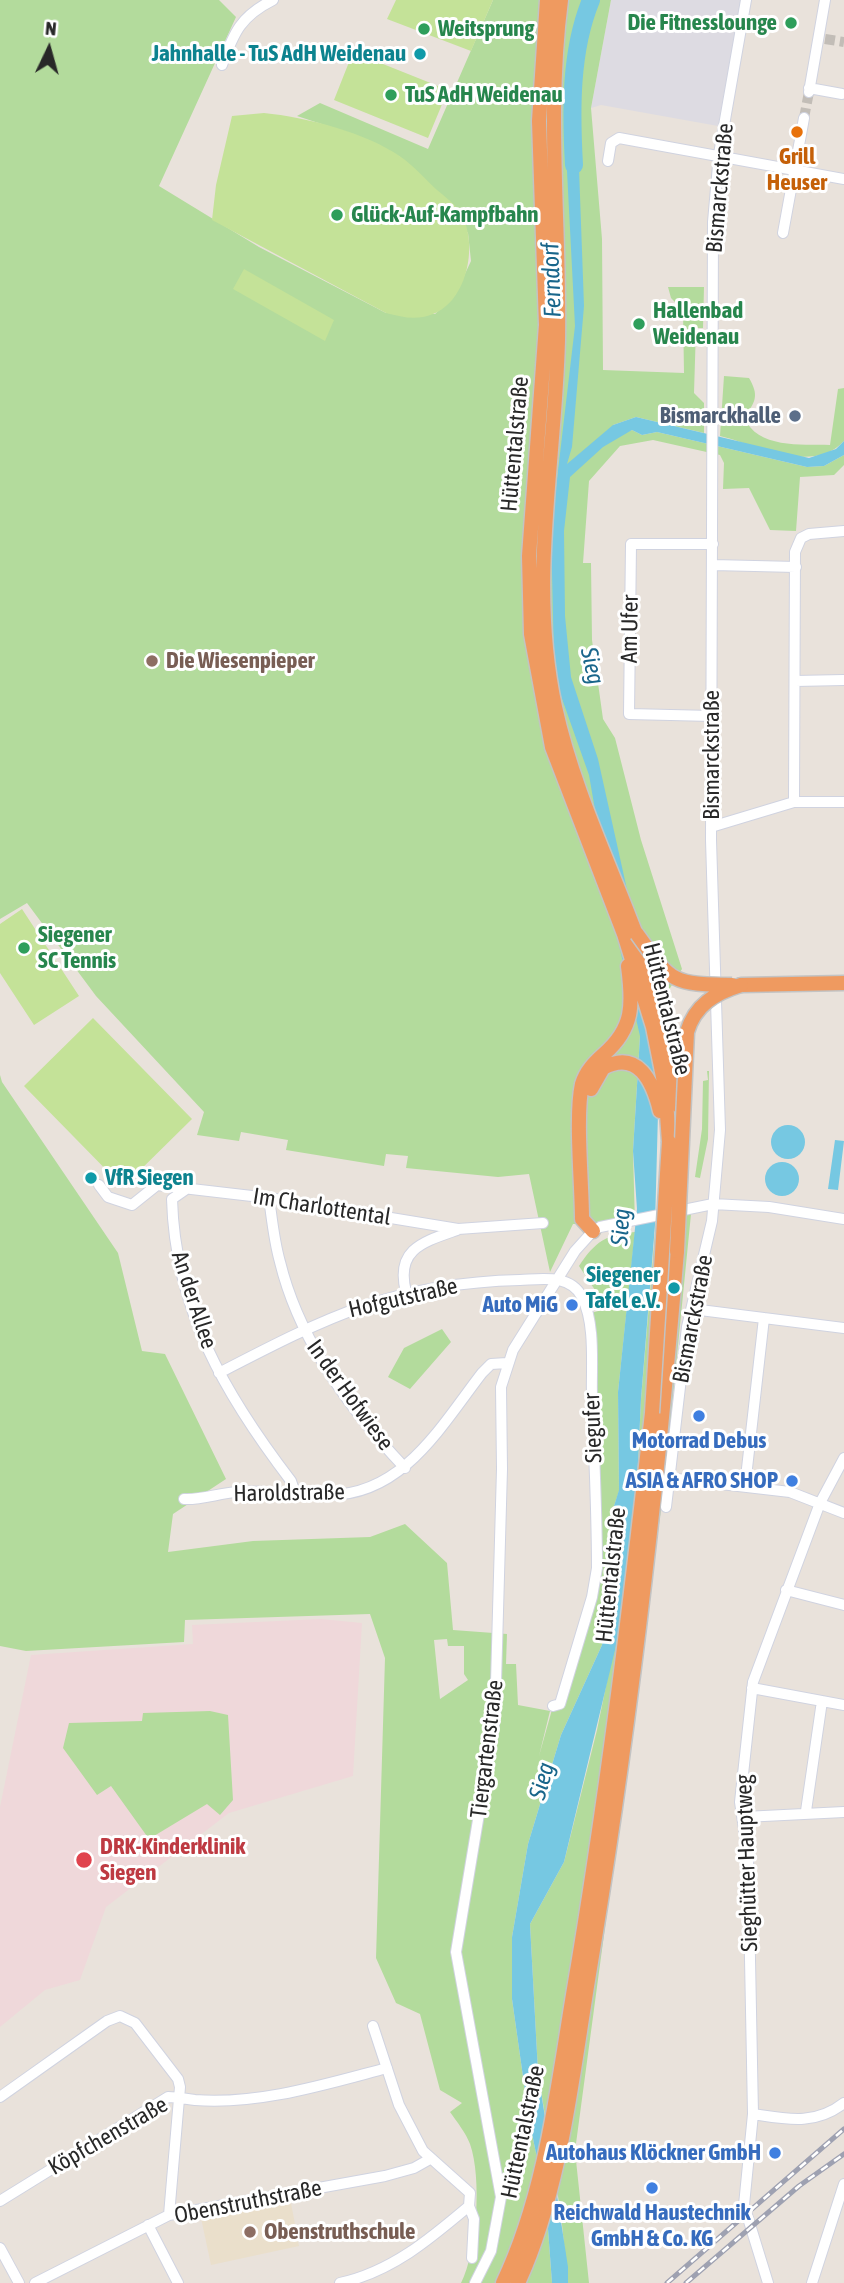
<!DOCTYPE html>
<meta charset="utf-8">
<style>
body{margin:0}
#map{position:relative;width:844px;height:2283px;overflow:hidden;background:#e9e2db;font-family:"Asap Condensed",sans-serif}
canvas{display:block}
.north{position:absolute;left:14px;top:14px;width:70px;height:70px;-webkit-text-stroke:5px #fff;paint-order:stroke;rotate:5deg;font-size:19px;font-weight:700;line-height:28px;text-align:center;color:#282828}
.north::after{content:'';display:block;margin:auto;width:24px;height:32px;background:#282828;clip-path:polygon(50% 0,100% 100%,50% 72%,0 100%)}
</style>
<div id="map">
<canvas width="844" height="2283"></canvas>
<div class="north">N</div>
</div>
<script>
const g = document.querySelector('canvas').getContext('2d');
g.lineJoin = 'round';
function fillPath(path, color) {
  g.fillStyle = color;
  g.fill(path, 'evenodd');
}
function stroke(path, color, width, dash) {
  g.strokeStyle = color;
  g.lineWidth = width;
  g.lineCap = dash ? 'butt' : 'round';
  g.setLineDash(dash || []);
  g.stroke(path);
}
function drawText(font, color, halo, rows, align = 'center') {
  g.font = font + ' "Asap Condensed",sans-serif';
  g.lineWidth = 6;
  g.setLineDash([]);
  g.textBaseline = 'middle';
  g.strokeStyle = halo;
  g.fillStyle = color;
  for (const [text, x, y, turn = 0] of rows) {
    g.save();
    g.translate(x, y);
    g.rotate((+turn || 0) * Math.PI / 180);
    g.textAlign = isNaN(turn) ? turn : align;
    if (halo) g.strokeText(text, 0, 0);
    g.fillText(text, 0, 0);
    g.restore();
  }
}
fillPath(new Path2D(`
 M611,0H741L718,126L601,105L591,108Z`), '#dddbe2');
fillPath(new Path2D(`
 M291,2203L299,2246L211,2265L201,2218Z`), '#eadfcb');
fillPath(new Path2D(`
 M321,1619L362,1623L353,1776L229,1813L106,1907L80,1980L45,1990L0,2027V1807L31,1655L193,1644L192,1625Z`), '#efd8da');
fillPath(new Path2D(`
 M0,0H219L236,17L159,186L259,247L386,313L435,314L455,295L471,261L468,233L400,157L343,131L297,116L320,103L428,149L493,0H611L591,108L602,239L603,370L684,373L683,310L671,298L668,287H704L703,328H696L694,393L704,403V433L636,417L613,425L618,436L632,430L642,435L657,432L807,467L824,466L844,455V465L834,475L800,477L796,531L770,530L749,488L723,489L724,463L720,455L653,440L620,446L589,481L583,563H591L592,640L603,719L615,738L641,840L682,969L640,1036L633,1151L635,1225L573,1224L550,1272L529,1174L498,1177L406,1168L408,1156L386,1154L384,1166L286,1150L288,1140L241,1132L239,1141L197,1135L204,1112L96,996L27,903L0,919Z
 M724,376L749,378C759,395 756,402 744,417C757,449 801,444 830,445L838,389L844,388V441C812,475 757,445 720,436Z
 M707,1071H709L708,1139L700,1178L695,1177L702,1129L703,1081L708,1080Z
 M0,1075L2,1082L118,1253L142,1351L165,1354L226,1479L173,1514L168,1552L253,1541L370,1537L405,1524L447,1563L453,1630L507,1634L506,1664H516L518,1705L550,1711L539,1756L553,1706L560,1703L595,1583L587,1314L602,1310L595,1290L579,1266C595,1242 606,1234 635,1232L618,1392L619,1491L614,1506L619,1519L615,1585L602,1645L561,1735L528,1844L512,1937V1999L529,2119L546,2202L552,2283H527L528,2280L502,2271L495,2283H461C477,2252 482,2178 470,2144C466,2133 457,2122 450,2112L462,2103L440,2090L420,2014L396,2003L376,1958L385,1658L370,1614L185,1620L184,1642L26,1651L0,1646ZM447,1639L448,1646H464V1674L468,1680L440,1699L434,1640Z
 M691,1214L664,1487L575,2151L589,2283H568L561,2215L538,2072L530,1924L564,1862L597,1730L634,1549L641,1399L656,1221Z
 M442,1329L451,1342L410,1389L388,1377L404,1348Z
 M210,1711L228,1715L233,1800L220,1815L207,1804L149,1839L111,1786L97,1795L63,1748L69,1723L142,1721L143,1713Z`), '#b3db9c');
fillPath(new Path2D(`
 M396,0H493L471,51L387,19Z
 M353,52L448,90L428,138L334,100Z
 M264,113C306,117 367,133 401,157C414,166 425,179 437,190C444,196 455,204 460,212C479,242 468,301 433,314C416,321 402,317 386,313L212,220L216,185L232,116Z
 M244,269L334,320L325,341L233,289Z
 M22,909L79,996L34,1025L0,973V924Z
 M93,1018L192,1119L123,1187L24,1086Z`), '#c4e298');
fillPath(new Path2D(`
 M578,141L584,306L572,447L567,464L613,425L636,417L809,458L836,449L844,441V455L824,466L807,467L657,432L642,435L632,430L603,447L570,477L564,531L565,616L571,677L598,759L660,1038L655,1225L641,1399L634,1549L615,1650L564,1862L530,1924L538,2072L568,2267V2283H552L546,2202L529,2119L512,1999V1937L528,1844L561,1735L602,1645L615,1585L619,1519L614,1506L619,1490L618,1392L637,1209L633,1151L640,1036L616,932L589,775L560,693L554,660L551,530L575,326L567,171L571,144Z
 M771 1142a17 17 0 1 1 34 0a17 17 0 1 1-34 0Z
 M835,1140L844,1141L838,1190L828,1189Z
 M765 1179a17 17 0 1 1 34 0a17 17 0 1 1-34 0Z`), '#76c8e2');
stroke(new Path2D(`
 M574,165C571,111 570,51 591,0`), '#76c8e2', 18);
stroke(new Path2D(`
 M825,39L844,42
 M804,118L809,92`), '#c2bdb7', 10, [10, 5]);
const minor = new Path2D(`
 M222,65C234,32 241,16 273,0
 M809,88L842,94
 M809,92L825,0
 M608,161L611,143L619,138L844,179
 M783,233L804,118
 M713,565L796,567
 M795,681L844,680
 M712,716L629,714L631,544H713
 M794,802L795,552L801,538L809,534L844,531
 M711,827L794,802H844
 M99,1185L108,1197L132,1205L157,1185L269,1198L458,1229L543,1223
 M185,1190L172,1199C175,1310 226,1396 291,1481L295,1493
 M269,1198C272,1219 274,1241 280,1262C299,1340 350,1410 405,1468
 M406,1292C395,1249 423,1242 457,1230
 M692,1309L844,1328
 M219,1373C329,1316 394,1283 520,1280C543,1279 570,1274 582,1297C596,1325 591,1367 592,1398C594,1455 597,1511 597,1568L592,1597L560,1704L553,1706
 M669,1478L790,1492L844,1513
 M745,1486L764,1318
 M184,1499C202,1500 219,1493 237,1492C267,1490 298,1495 329,1495C403,1495 441,1426 482,1373L491,1364L507,1363
 M666,1507L687,1327L712,1221L720,1130L711,840L713,222L719,154L746,0
 M786,1590L844,1605
 M752,1688L844,1705
 M806,1811L822,1701
 M744,1817L844,1812
 M373,2026L399,2105L423,2151L470,2193L469,2206
 M0,2097L107,2021L120,2016L135,2023L178,2079L180,2087L169,2215
 M753,2114C786,2119 815,2126 844,2103
 M0,2201L168,2097C177,2097 186,2099 195,2100C259,2105 326,2084 387,2068
 M469,2206L474,2219L472,2258
 M148,2225L178,2283
 M0,2248L19,2283
 M35,2283L169,2215L385,2176L414,2168L430,2159
 M340,2283C391,2272 430,2239 469,2206
 M475,2283L491,2251L501,2197L456,1952L495,1718L502,1469L501,1387L513,1350L575,1251L593,1231L600,1227L713,1204L769,1207L844,1219
 M768,2283L744,2205L753,2114L748,1856L740,1802L753,1682L820,1503L844,1458
 M812,2283L844,2184`);
const highway = new Path2D(`
 M547,0L539,121L546,325L529,556L531,634L552,747L624,934L653,1027L665,1087L669,1142
 M561,0C546,114 560,226 558,340C555,465 528,582 555,707C585,844 669,964 679,1106
 M741,985L844,983
 M591,1089L603,1068C638,1049 653,1082 660,1111
 M593,1231L582,1219C582,1184 575,1116 582,1084C586,1071 594,1063 604,1054C634,1028 633,1004 628,966
 M503,2283C545,2195 557,2091 573,1995C606,1802 630,1608 652,1413
 M518,2283C560,2193 572,2078 588,1980C629,1738 657,1495 677,1251`);
stroke(minor, '#d0d3e0', 12);
stroke(highway, '#c3c3c3', 17);
stroke(minor, '#fff', 10);
stroke(highway, '#ef9a60', 14);
const rail = new Path2D(`
 M667,2283L844,2129
 M686,2283L799,2186L844,2154`);
stroke(rail, '#9ea1b1', 5);
stroke(rail, '#fff', 2.5, [8]);
const highwayBridge = new Path2D(`
 M637,934C672,983 671,984 732,985
 M677,1251L687,1032C695,1005 715,993 741,985
 M652,1413L669,1142`);
stroke(highwayBridge, '#c3c3c3', 17, []);
stroke(highwayBridge, '#ef9a60', 14);
for (const [x, y, r, color] of [
 [791,23,7,"#2e9e5b"],
 [424,29,7,"#2e9e5b"],
 [420,54,7,"#0f9aa8"],
 [391,95,7,"#2e9e5b"],
 [797,132,7,"#e8710a"],
 [337,215,7,"#2e9e5b"],
 [639,324,7,"#2e9e5b"],
 [795,416,7,"#5c6f8a"],
 [152,661,7,"#8d6e63"],
 [24,948,7,"#2e9e5b"],
 [91,1178,7,"#0f9aa8"],
 [674,1288,7,"#0f9aa8"],
 [572,1305,7,"#3f7fe0"],
 [699,1416,7,"#3f7fe0"],
 [792,1481,7,"#3f7fe0"],
 [84,1860,9,"#e0444e"],
 [775,2153,7,"#3f7fe0"],
 [652,2188,7,"#3f7fe0"],
 [250,2232,7,"#8d6e63"]
]) {
  const dot = new Path2D();
  dot.arc(x, y, r, 0, 2 * Math.PI);
  g.fillStyle = color;
  g.fill(dot);
  stroke(dot, '#fff', 2.5);
}
drawText('bold 23px', '#27864d', '#fff', [
 ["Die Fitnesslounge",777,23,"right"],
 ["Weitsprung",438,29],
 ["TuS AdH Weidenau",405,95],
 ["Glück-Auf-Kampfbahn",351,215],
 ["Hallenbad",653,311],
 ["Weidenau",653,337],
 ["Siegener",38,935],
 ["SC Tennis",38,961]
], 'left');
drawText('bold 23px', '#0d838f', '#fff', [
 ["Jahnhalle - TuS AdH Weidenau",406,54],
 ["VfR Siegen",105,1178,"left"],
 ["Siegener",660,1275],
 ["Tafel e.V.",660,1301]
], 'right');
drawText('bold 23px', '#c56008', '#fff', [
 ["Grill",797,157],
 ["Heuser",797,183]
]);
drawText('23px', '#282828', '#fff', [
 ["Bismarckstraße",720,188,-85],
 ["Hüttentalstraße",515,444,-85],
 ["Am Ufer",630,629,-89],
 ["Bismarckstraße",712,755,-90],
 ["Hüttentalstraße",667,1009,76],
 ["Im Charlottental",322,1207,9],
 ["Hofgutstraße",403,1298,-13],
 ["An der Allee",194,1300,72],
 ["Bismarckstraße",693,1319,-79],
 ["In der Hofwiese",350,1395,54],
 ["Siegufer",593,1428,-92],
 ["Haroldstraße",289,1493,-1],
 ["Hüttentalstraße",611,1575,-84],
 ["Tiergartenstraße",487,1749,-83],
 ["Sieghütter Hauptweg",747,1863,-92],
 ["Hüttentalstraße",523,2132,-78],
 ["Köpfchenstraße",108,2136,-30],
 ["Obenstruthstraße",248,2202,-11]
]);
drawText('bold 23px', '#4e5e75', '#fff', [
 ["Bismarckhalle",781,416]
], 'right');
drawText('bold 23px', '#785e54', '#fff', [
 ["Die Wiesenpieper",166,661],
 ["Obenstruthschule",264,2232]
], 'left');
drawText('bold 23px', '#366cbe', '#fff', [
 ["Auto MiG",558,1305],
 ["Motorrad Debus",699,1441,"center"],
 ["ASIA & AFRO SHOP",778,1481],
 ["Autohaus Klöckner GmbH",761,2153],
 ["Reichwald Haustechnik",652,2213,"center"],
 ["GmbH & Co. KG",652,2239,"center"]
], 'right');
drawText('bold 23px', '#be3a42', '#fff', [
 ["DRK-Kinderklinik",100,1847],
 ["Siegen",100,1873]
], 'left');
drawText('italic 24px', '#19668b', '#fff', [
 ["Ferndorf",552,280,-92],
 ["Sieg",592,666,77],
 ["Sieg",621,1227,-86],
 ["Sieg",542,1781,-74]
]);
</script>
